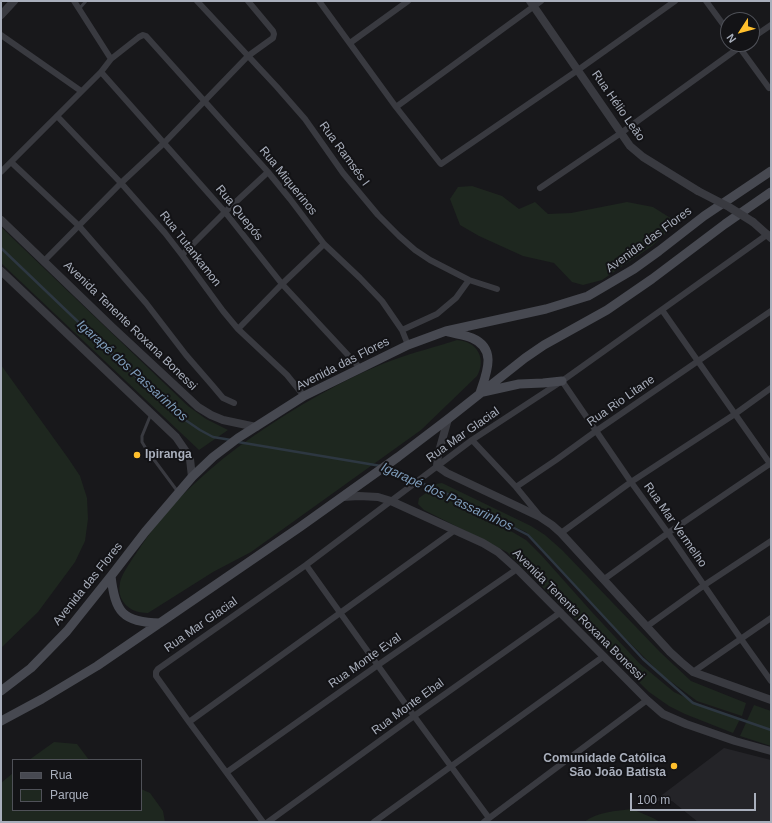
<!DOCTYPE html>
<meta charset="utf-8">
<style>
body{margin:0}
#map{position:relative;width:772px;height:823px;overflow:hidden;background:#18181b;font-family:Arial,sans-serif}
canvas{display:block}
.frame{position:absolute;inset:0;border:2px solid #a9afbc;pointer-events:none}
.legend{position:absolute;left:12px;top:759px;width:130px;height:52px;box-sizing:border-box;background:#131316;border:1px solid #4f5158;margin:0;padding:5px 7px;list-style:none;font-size:12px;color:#a9afbc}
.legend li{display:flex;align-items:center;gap:8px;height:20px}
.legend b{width:20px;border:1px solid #4f5158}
.north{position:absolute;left:720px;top:12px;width:40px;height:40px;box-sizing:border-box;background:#131316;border:1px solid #4f5158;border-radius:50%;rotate:234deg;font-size:11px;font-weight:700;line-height:16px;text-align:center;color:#a9afbc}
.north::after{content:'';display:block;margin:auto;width:14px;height:18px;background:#ffbf2c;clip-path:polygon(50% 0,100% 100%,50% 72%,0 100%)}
.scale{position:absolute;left:630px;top:793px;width:126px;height:18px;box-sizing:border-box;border:2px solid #a9afbc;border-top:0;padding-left:5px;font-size:12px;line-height:14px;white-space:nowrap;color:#a9afbc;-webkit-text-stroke:3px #131316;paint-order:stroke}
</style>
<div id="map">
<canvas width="772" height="823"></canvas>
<div class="frame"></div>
<ul class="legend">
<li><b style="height:5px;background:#474951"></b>Rua</li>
<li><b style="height:11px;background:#1e271f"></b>Parque</li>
</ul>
<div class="north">N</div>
<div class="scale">100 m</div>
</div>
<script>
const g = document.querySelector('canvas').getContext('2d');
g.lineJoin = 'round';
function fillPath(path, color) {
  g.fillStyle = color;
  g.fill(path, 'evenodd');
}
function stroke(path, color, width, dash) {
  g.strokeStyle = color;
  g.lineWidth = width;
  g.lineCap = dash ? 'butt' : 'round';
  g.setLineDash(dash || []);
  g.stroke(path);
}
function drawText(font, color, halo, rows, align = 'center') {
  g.font = font + ' Arial,sans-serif';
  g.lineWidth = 4;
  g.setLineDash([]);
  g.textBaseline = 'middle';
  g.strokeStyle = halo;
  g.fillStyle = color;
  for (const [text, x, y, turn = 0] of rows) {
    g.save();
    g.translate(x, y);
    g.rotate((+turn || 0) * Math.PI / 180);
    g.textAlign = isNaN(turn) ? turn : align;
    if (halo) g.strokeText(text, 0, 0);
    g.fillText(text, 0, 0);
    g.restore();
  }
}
fillPath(new Path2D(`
 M724,748L771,760V822H698L672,801H654Z`), '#242428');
fillPath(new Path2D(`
 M472,186L502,196L519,209L535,202L548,214L571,213L627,202L653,207L672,219L666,233L652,246L602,280L583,285L572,282L554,263L523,256L479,236L460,225L450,199L458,187Z
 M1,227L188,406L206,419L228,430L199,450L1,263Z
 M457,340C477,341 487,359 477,376L421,430L251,552L213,572L148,613C137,613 126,609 121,598C119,593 119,588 120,583C121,574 136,554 141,546C156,524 174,502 194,484C231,449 275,420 319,395C343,382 368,369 393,360C414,352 436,347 457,340Z
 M1,365L68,458L80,476L87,498L88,519L85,541L75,562L38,612L1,648Z
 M442,483L531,526L545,535L562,550L660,652L691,681L746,703L742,716L697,701L662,675L590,603L526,532L430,489L436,484Z
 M430,490L509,530L526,540L542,556L591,611L639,663L674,692L703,706L740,719L733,733L685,714L669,706L649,692L507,552L424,510L418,504L419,498Z
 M754,705L771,711V746L740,736Z
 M54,742L77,744L89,760H29Z
 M13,773V810H141V789L150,793L163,811L165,822H1V783Z
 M632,809L653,818L660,822H584C597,812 616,811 632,809Z`), '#1e271f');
stroke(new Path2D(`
 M1,248L118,360L175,413L200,430L213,437L231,440
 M238,442L381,466
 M386,468L454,497L528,535L643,659L693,703L771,730`), '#2d3741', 2.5);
stroke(new Path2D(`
 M79,9L86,1
 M145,447L142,442V436L151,414
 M152,457L178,492`), '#393a40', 3);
stroke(new Path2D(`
 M74,1L111,59
 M197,1L277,87L305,119L343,173L378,215L399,236L415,250L430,260L469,280L497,289
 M319,1L396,107L440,163L441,164L578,70L675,1
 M706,1L728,31
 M1,35L81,91
 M752,38L771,25
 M350,43L408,1
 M737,44L769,88
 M101,72L225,212L282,284L360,368
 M396,107L541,1
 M57,116L121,183L165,233L182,255L223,311L238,329L287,375L304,396
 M11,162L79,226L146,303L186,355L212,385L223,398L234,403
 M1,172L101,72L111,59L139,37L143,35L146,36L268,172L290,199L324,244L360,278L382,301L402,330L408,345
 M540,188L621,133L744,44
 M182,255L225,212L268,172
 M44,261L121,183L164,143L248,56L273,38L274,34L273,31L248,1
 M662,310L735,414L771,465
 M238,329L282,284L324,244
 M402,330L437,314L456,298L469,280
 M562,381L631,482L668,533L741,639L771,681
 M472,440L516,487L539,515
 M516,487L556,460L596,431L771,311
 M561,533L631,482L735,414L771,388
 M306,565L414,716L489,818
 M603,580L668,533L771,463
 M646,627L703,586L771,541
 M693,672L771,618
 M189,722L455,530
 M227,772L378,665L517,569
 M263,822L189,722L156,676V672L158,669L306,565L472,440L562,381L768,234
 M268,822L414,716L561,612
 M374,822L604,656
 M484,822L647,700`), '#393a40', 6);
stroke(new Path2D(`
 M530,1L630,146L643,157L698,191
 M1,15L14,1
 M1,220L112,327L198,407L211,415L223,420L256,427
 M753,222L771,238
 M1,271L176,437L187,453L190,459L192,477
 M448,419L438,455L437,466L447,473L540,517L552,525L561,533L670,652L681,662L693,672L771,700
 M343,497L359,496L378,497L391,501L483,543L498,552L517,569L647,700L663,714L686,724L735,741L771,751`), '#393a40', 8);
stroke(new Path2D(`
 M448,332C456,334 465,335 472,338C498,349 486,374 480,393
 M483,392L519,384L543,383L562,381
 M111,576C115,612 122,622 160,623
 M1,691L31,668L67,631L111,576L145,532L192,477L213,457L238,438L304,396L408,345L446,331L546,309L588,296L634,269L659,251L704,216L771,171
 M1,721L42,699L97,666L300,527L398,457L448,419L525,358L544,345L607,310L652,279L725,224L771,192`), '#474951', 9);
stroke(new Path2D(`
 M698,191L729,207L753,222`), '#393a40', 8);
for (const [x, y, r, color] of [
 [137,455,4,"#ffbf2c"],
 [674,766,4,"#ffbf2c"]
]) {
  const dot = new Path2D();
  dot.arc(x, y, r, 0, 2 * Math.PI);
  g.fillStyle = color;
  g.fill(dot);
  stroke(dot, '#131316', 1.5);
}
drawText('12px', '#a9afbc', '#131316', [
 ["Rua Hélio Leão",618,106,55],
 ["Rua Ramsés I",344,154,54],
 ["Rua Miquerinos",288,181,51],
 ["Rua Quepós",239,213,51],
 ["Avenida das Flores",649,240,-36],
 ["Rua Tutankamon",190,249,52],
 ["Avenida Tenente Roxana Bonessi",130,326,44],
 ["Avenida das Flores",343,364,-27],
 ["Rua Rio Litane",621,401,-35],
 ["Rua Mar Glacial",463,435,-35],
 ["Rua Mar Vermelho",675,525,55],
 ["Avenida das Flores",88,584,-51],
 ["Avenida Tenente Roxana Bonessi",578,615,45],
 ["Rua Mar Glacial",201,625,-35],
 ["Rua Monte Eval",365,661,-35],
 ["Rua Monte Ebal",408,707,-36]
]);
drawText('bold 12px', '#a9afbc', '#131316', [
 ["Ipiranga",145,455],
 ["Comunidade Católica",666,759,"right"],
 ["São João Batista",666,773,"right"]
], 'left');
drawText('italic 13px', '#7e9cba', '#131316', [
 ["Igarapé dos Passarinhos",132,371,42],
 ["Igarapé dos Passarinhos",447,497,25]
]);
</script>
